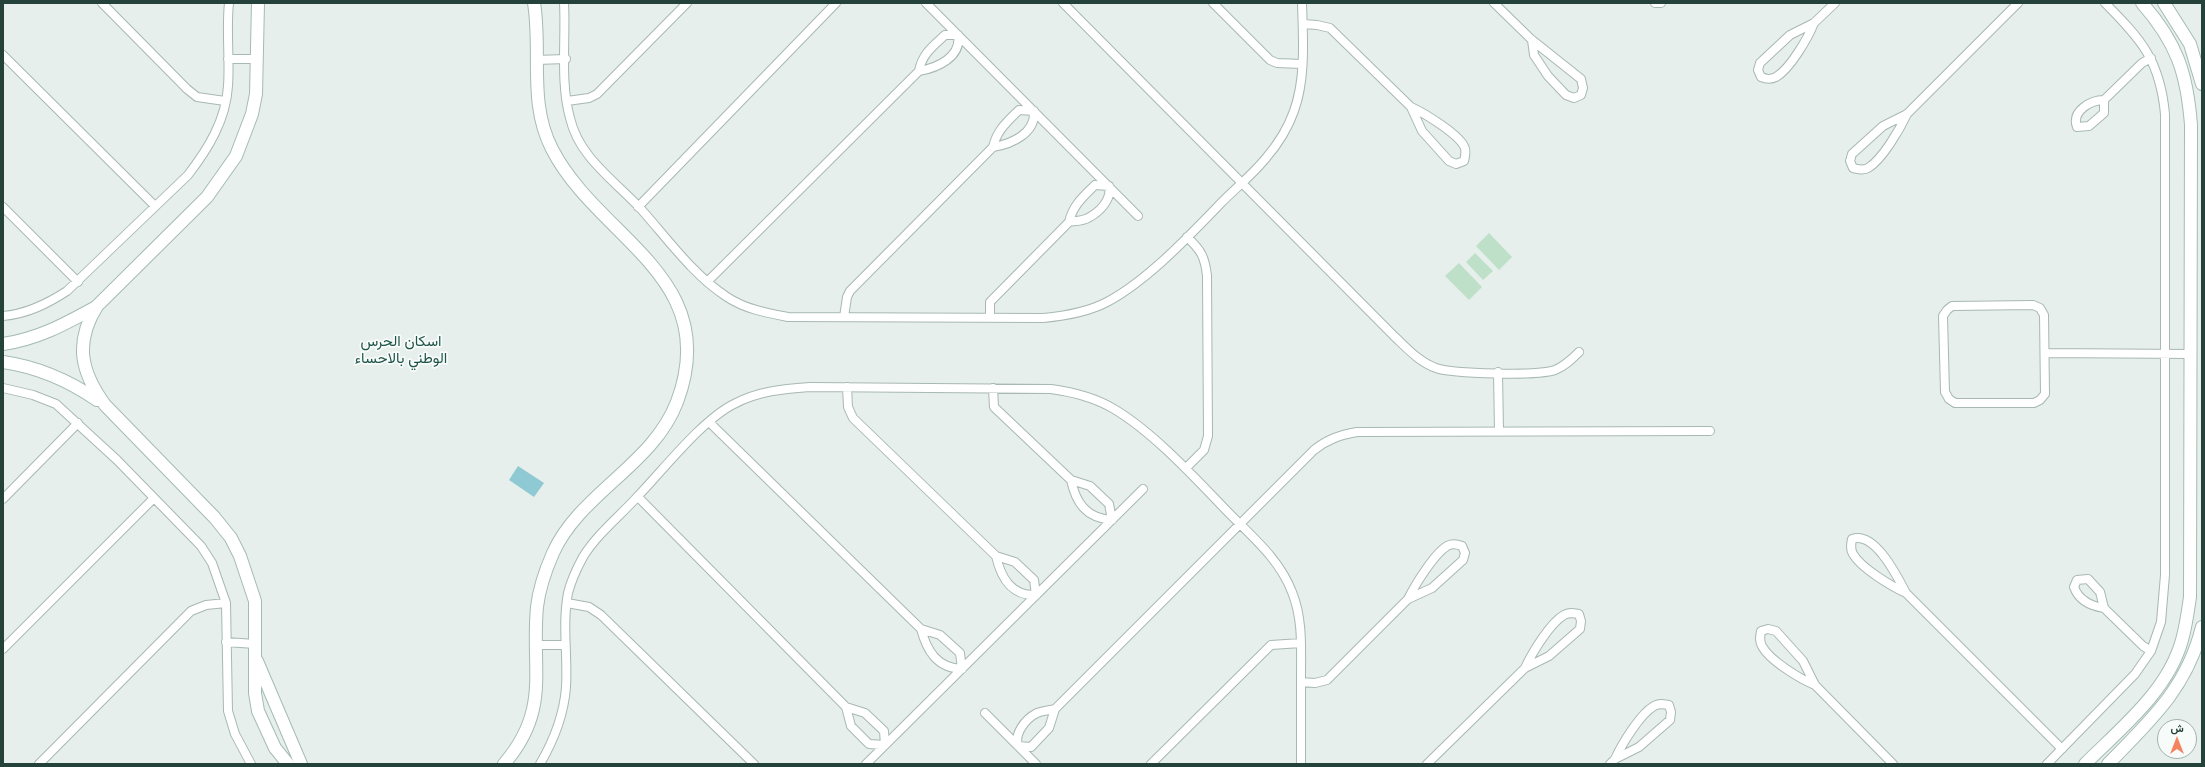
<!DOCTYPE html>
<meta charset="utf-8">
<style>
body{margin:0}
#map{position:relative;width:2205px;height:767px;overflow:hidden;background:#e6efeb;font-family:"Golos Text",Vazirmatn,sans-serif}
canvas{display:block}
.frame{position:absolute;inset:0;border:4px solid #24423a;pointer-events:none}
.north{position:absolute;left:2157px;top:719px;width:40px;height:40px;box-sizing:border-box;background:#f7fbf9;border:1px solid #a3b1ad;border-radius:50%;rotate:0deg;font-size:11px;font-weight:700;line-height:16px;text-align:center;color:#24423a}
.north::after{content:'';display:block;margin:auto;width:14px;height:18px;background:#f4845f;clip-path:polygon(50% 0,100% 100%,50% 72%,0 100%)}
</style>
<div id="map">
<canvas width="2205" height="767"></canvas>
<div class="frame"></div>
<div class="north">ش</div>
</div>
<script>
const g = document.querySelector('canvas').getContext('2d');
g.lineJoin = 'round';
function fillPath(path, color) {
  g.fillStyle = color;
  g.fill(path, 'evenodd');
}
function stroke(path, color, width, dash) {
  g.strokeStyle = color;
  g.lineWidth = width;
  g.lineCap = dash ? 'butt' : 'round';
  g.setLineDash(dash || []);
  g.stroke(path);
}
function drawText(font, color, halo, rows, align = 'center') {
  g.font = font + ' "Golos Text",Vazirmatn,sans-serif';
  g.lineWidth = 3.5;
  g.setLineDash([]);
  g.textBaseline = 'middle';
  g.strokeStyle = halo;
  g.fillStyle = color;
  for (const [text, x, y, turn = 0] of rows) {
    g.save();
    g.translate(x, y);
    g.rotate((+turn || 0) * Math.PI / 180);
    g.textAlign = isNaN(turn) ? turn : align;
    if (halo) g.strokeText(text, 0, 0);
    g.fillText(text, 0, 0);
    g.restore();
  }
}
fillPath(new Path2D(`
 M1489,233L1512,257L1499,270L1476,246Z
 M1475,253L1493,271L1483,280L1466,262Z
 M1459,263L1482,287L1469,300L1445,276Z`), '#bfe0c8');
fillPath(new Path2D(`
 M518,466L544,483L534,497L509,480Z`), '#8ec9d4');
const minor = new Path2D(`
 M102,3L187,89L197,97L225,101
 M564,3C566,39 560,83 570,118C573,131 581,146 589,156C604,175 623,190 640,208C667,238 693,275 727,297C745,309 767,313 788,317L1043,318C1065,316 1088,312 1107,302C1148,280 1189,236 1221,203C1236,188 1253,174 1266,158C1278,144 1288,128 1294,111C1306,78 1303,38 1302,3
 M926,3L1138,216
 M1063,3L1395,337C1407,348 1419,362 1436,368C1453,374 1538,376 1555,370C1565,366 1572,359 1579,352
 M1213,3L1270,60L1277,63L1302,64
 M1494,3L1532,40L1581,79L1583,88L1581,95L1574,98L1566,95L1548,76L1534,55L1532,40
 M1655,3H1661
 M1814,23C1808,38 1790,69 1776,77C1770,80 1766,79 1761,77L1758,70L1760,63L1790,35L1814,23L1835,3
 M1303,24L1317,25L1330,28L1411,107L1422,131L1449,161L1456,164L1464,161C1465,156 1467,151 1464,146C1457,133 1424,113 1411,107
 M3,55L155,206
 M228,59H257
 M536,60L566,59
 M2104,100V113L2089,126L2077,127C2071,111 2091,100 2104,100L2142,63L2151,58
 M567,101L589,98L597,94L687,3
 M1907,114C1900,129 1882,160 1868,168C1863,171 1858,169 1853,168L1850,161L1852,154L1883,126L1907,114L2018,3
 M3,207L78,282
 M638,207L836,3
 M707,282L919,71C922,54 933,46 945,35H958C962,57 937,68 919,71
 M2033,305L2040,308L2044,315L2045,394L2040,400L2034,403H1955L1949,399L1945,392L1943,316L1947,310L1952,306Z
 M3,316C27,314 47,304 67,291L188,175C208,149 226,120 228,86C230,59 226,31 229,3
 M844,317L847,297L850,291L993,147C997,130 1007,122 1019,110L1034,111C1036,133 1012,144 993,147
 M990,318V302L1069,222C1073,205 1083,197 1095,185L1109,186C1112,199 1100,212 1088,218C1083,221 1075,221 1069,222
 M2045,353L2192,354
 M1498,372L1499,431
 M847,387L848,407L853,418L996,556C1001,578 1011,596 1036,595L1034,580L1015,562L996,556
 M3,388L33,395L56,404L117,460L201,546L212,563L226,603L228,711L235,734L251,764
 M993,388L994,407L1071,480L1090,486L1109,504L1112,520C1086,518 1076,503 1071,480
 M709,422L921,629C927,651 937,668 962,669L960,653L940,635L921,629
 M1186,468L1204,450L1208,436L1207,276C1205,257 1201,250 1187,237
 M638,497L846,707L851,726L869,744L885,745L884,731L865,713L846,707
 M3,499L78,423
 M1906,593C1891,586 1861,568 1853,554C1850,549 1851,544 1852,539C1875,531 1897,576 1906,593L2062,749
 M567,603L589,607L601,615L754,764
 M2104,608C2091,606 2079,601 2074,587L2077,580L2088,579L2100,592L2104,608L2143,646L2151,651
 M226,642L255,644
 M536,645H565
 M3,649L154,498
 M1301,682L1315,683L1327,680L1408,599L1432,588L1463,560L1465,553L1462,546C1457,544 1452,543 1447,546C1434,554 1415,585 1408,599
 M1815,685C1800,679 1769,660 1762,646C1759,641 1760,637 1761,631L1768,629L1776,631L1803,661L1815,685L1893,764
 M1055,709L1049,728L1031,747L1018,746C1014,734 1025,719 1037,713C1042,711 1049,710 1055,709L1314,450C1328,439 1340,435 1357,432L1710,431
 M985,713L1036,764
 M39,764L191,611L206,605L226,603
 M540,764C554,740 564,715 566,687C568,656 562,625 568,593C571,581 577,568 583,557C597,534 620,516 638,496C664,469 702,420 734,404C758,391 783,389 810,387L1051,389C1073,392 1094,397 1114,409C1153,432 1194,477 1226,510C1251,536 1279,558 1292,592C1303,619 1301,648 1301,676C1301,705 1301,735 1301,764
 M866,764L1143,489
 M1151,764L1271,645L1301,643
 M1427,764L1525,668L1549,656L1580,629L1581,621L1579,614C1573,613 1569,612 1564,615C1550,623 1532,653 1525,668
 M1610,764L1615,759L1639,747L1670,720L1671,712L1669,705C1663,704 1659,703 1654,706C1640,714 1622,744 1615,759
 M2047,764L2135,674L2151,651L2161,622L2165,575V114C2160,61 2142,40 2105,3`);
const secondary = new Path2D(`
 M258,3L256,94L252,114L236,156L207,197L97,306C74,343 81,372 105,405L215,518L231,538L240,556L255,601V693L258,711L275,748L288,764
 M2164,3L2190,44L2202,84
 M3,344C38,339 65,324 96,307
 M3,362C38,367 68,380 97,400
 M257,661L301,764
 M504,764C551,709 531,670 537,607C539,589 546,569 553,553C580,493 653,465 677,402C724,277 598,239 552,149C528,103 542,52 534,3
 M2085,764C2121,728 2168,691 2182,640C2186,626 2188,611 2190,597L2191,125C2187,73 2177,43 2142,3
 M2108,764C2150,721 2187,688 2202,627`);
stroke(minor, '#a8b8b2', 10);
stroke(secondary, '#a4bbb3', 14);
stroke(minor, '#fff', 8);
stroke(secondary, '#fff', 12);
drawText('15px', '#1f5548', '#f7fbf9', [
 ["اسكان الحرس",401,341],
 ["الوطني بالاحساء",401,358]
]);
</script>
